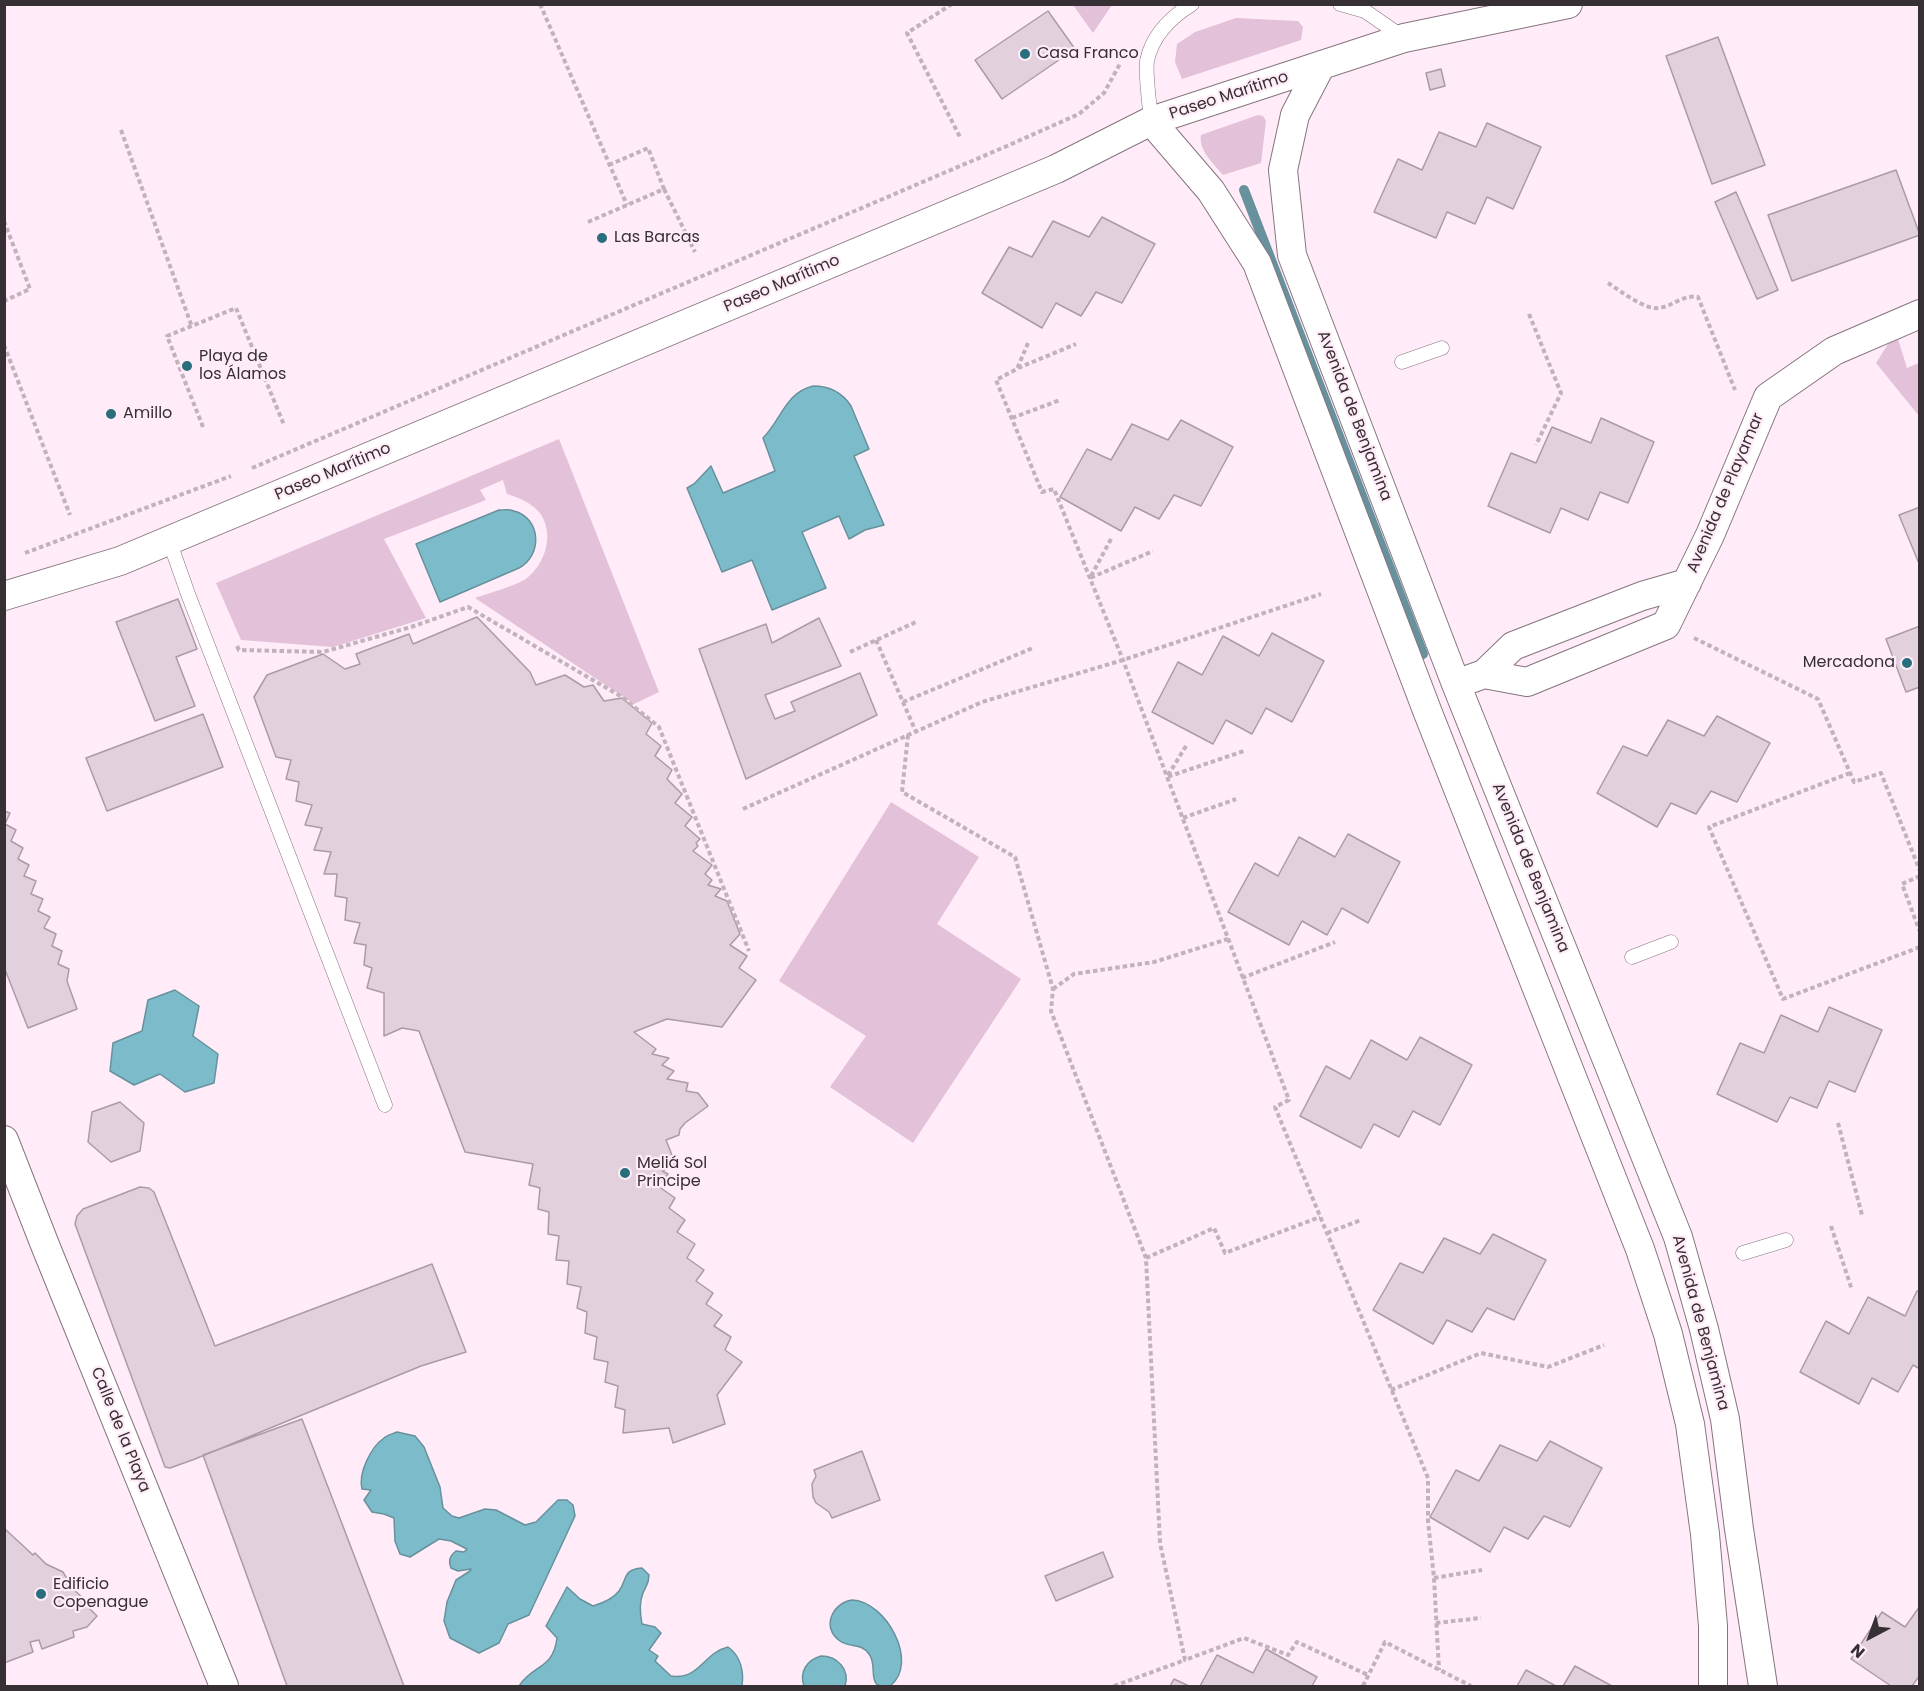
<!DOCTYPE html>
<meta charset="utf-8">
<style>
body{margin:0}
#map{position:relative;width:1924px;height:1691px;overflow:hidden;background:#ffecf8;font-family:Poppins,sans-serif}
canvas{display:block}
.frame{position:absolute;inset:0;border:6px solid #362f33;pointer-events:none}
.north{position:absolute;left:1840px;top:1607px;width:60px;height:60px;-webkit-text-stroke:4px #ffecf8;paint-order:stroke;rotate:221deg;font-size:16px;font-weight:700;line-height:24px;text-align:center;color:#362f33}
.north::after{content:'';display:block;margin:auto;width:21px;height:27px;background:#362f33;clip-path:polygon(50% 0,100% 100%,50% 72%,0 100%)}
</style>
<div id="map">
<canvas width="1924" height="1691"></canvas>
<div class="frame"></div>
<div class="north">N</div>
</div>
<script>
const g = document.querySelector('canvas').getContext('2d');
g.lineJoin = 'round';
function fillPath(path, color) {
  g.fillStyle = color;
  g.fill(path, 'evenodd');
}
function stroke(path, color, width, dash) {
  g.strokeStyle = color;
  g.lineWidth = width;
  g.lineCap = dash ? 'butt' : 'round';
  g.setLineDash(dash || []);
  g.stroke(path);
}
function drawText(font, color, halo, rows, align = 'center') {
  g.font = font + ' Poppins,sans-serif';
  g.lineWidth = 4.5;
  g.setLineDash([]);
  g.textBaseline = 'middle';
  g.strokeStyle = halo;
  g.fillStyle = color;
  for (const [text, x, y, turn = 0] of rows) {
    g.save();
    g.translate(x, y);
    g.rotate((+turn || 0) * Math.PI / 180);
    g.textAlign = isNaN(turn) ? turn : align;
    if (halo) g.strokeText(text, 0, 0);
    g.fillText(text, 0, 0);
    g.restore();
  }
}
fillPath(new Path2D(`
 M1073,5H1112L1093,33Z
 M1236,18L1298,21L1303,27L1301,40L1182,79L1175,62L1177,44L1195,32Z
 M1258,115L1263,116L1266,121L1261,163L1223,175C1214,164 1198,150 1201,135Z
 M1898,339L1907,368L1919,363V416L1876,363L1888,344Z
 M559,439L659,692L634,704L475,598C489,593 516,586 527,578C546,563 555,532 539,512C530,502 519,498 507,494L503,480L480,490L486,500L384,539L426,618L333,647L241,640L216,583Z
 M891,802L979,857L937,924L1021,979L913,1143L830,1087L866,1036L779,981Z`), '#e3c1d8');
const water = new Path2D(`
 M813,386C830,386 842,392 851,406L869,449L854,456L884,525L865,530L849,539L839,516L802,532L826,588L772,610L752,560L722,572L687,488L694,484L711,466L723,493L775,471L763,438C782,419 785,393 813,386Z
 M499,510C504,510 509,509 514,511C541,518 543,555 519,568L440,602L416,544Z
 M175,990L199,1006L193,1036L218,1054L214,1083L185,1092L160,1074L134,1085L110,1071L113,1043L142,1031L148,1000Z
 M397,1432L415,1436L424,1447L440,1487L443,1508L452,1516L459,1518L485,1509L496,1510L525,1525L536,1522L558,1500H567L573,1505L575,1516L529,1615L508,1624L499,1643L479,1653L450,1638L444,1621L447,1602L456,1580L470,1571L471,1569L458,1571L451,1568C448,1560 450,1556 456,1551L464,1552L467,1549L451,1541L439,1539L410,1557L400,1554L395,1541L394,1518L384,1514L372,1512L364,1500L371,1490L362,1489C358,1473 371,1447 384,1438C387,1435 393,1434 397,1432Z
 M642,1568L649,1575C649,1584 646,1586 643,1593C639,1603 640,1614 642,1624L655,1627L661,1633L649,1650L658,1656L655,1661L671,1676C700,1680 703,1653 728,1647C741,1656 744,1672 742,1686H519C533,1664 553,1670 557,1638L546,1626L567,1587L580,1599L593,1606C603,1603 613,1599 619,1591C628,1578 622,1570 642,1568Z
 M852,1600C886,1601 920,1663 890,1686C864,1690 879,1666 869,1654C862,1643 850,1648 840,1641C821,1628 832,1603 852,1600Z
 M821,1656C838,1656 850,1670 845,1686H804C799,1672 807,1660 821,1656Z`);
fillPath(water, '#7cbbca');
stroke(water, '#67919d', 1.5);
stroke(new Path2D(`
 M1244,190L1423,654`), '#67919d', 10);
const building = new Path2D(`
 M1048,11L1075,49L1002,99L975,60Z
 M1718,37L1765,165L1712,184L1666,56Z
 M1441,69L1445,86L1430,90L1426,73Z
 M1487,123L1541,147L1513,209L1487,197L1475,224L1447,212L1436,238L1374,212L1398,159L1422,170L1439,132L1476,147Z
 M1896,170L1920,235L1792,281L1768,215Z
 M1736,192L1778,290L1757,299L1715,202Z
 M1102,217L1155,244L1122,303L1096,292L1081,316L1056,303L1042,328L982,293L1009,247L1032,257L1053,221L1089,237Z
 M1601,418L1654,442L1628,503L1600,492L1588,520L1561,508L1550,533L1488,506L1511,453L1536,463L1552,427L1591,443Z
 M1181,420L1233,447L1201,506L1174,495L1159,519L1135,507L1121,531L1060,497L1087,449L1111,460L1132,424L1168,440Z
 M1920,507V566L1899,515Z
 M178,599L197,649L176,657L195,706L155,721L116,622Z
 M477,617L530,672L536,685L565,675L584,687L593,685L604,701L622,698L652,723L646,734L661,746L655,756L672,770L667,779L682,794L675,803L692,817L685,826L700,839L696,843L698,846L693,851L712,865L705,874L712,880L708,885L721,889L715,896L727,901L740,934L730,945L747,956L739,968L756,980L722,1027L667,1019L634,1032L656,1049L652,1054L669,1058L662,1065L674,1071L667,1079L688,1083L686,1091L698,1093L708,1106L685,1123L680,1129L679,1135L666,1140L676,1165L662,1171L668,1174L658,1186L675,1198L669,1208L685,1220L677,1232L695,1244L687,1258L704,1270L696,1281L713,1293L706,1304L722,1315L714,1326L731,1337L725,1350L742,1362L717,1395L725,1424L673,1443L669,1428L623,1433L625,1410L615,1407L618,1386L605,1382L608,1362L594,1359L597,1337L585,1333L587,1312L577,1308L581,1287L567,1284L569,1261L556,1260L559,1236L548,1234L549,1212L538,1209L540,1188L529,1185L533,1164L465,1152L419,1031L402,1028L384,1036V993L367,988L372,968L364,965L366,945L354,943L360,923L345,920L347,898L335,896L337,874H324L331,852L314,850L322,828L305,825L312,805L296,801L299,782L286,779L291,760L276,757L254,697L267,675L323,654L345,669L360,664L356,654L409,634L413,644Z
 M819,618L841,666L765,695L775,719L795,711L791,702L860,673L877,715L746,779L699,649L766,624L772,643Z
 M1920,626V687L1906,692L1886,639Z
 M1272,633L1324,661L1292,722L1266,708L1252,734L1226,720L1213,744L1152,712L1178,662L1202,675L1223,636L1259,656Z
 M203,714L223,767L107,811L86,758Z
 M1717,716L1770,743L1737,802L1711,791L1696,814L1671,803L1657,827L1597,793L1623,746L1647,756L1668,720L1704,736Z
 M4,811L10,813L5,824L16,830L11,841L23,848L18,859L29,865L24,876L36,881L31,894L43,899L38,911L50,917L44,928L56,934L52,946L62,951L58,964L69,969L67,981L77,1009L28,1028L4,967Z
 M1348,834L1400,862L1368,923L1342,908L1327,935L1302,921L1289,945L1228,912L1255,863L1278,876L1299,837L1335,857Z
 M1829,1007L1882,1030L1855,1092L1829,1081L1817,1108L1790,1097L1777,1122L1717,1094L1740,1043L1764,1053L1781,1015L1818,1032Z
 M1420,1037L1472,1065L1440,1125L1413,1111L1399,1137L1374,1124L1361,1148L1300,1116L1326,1066L1350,1079L1371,1040L1407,1060Z
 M120,1102L144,1123L140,1151L111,1162L88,1142L92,1112Z
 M140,1187L149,1188L154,1192L215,1346L432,1264L466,1352L421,1366L195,1459L170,1468L165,1467L75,1224L77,1216L83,1209Z
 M1493,1234L1546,1260L1514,1320L1487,1308L1472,1332L1447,1320L1433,1344L1373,1310L1400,1263L1423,1273L1444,1238L1480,1254Z
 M1917,1291L1920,1292V1369L1913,1365L1898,1392L1872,1378L1859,1404L1800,1372L1826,1321L1849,1334L1868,1297L1905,1316Z
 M302,1419L404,1686H287L203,1455Z
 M1550,1441L1602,1468L1570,1527L1544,1516L1528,1539L1504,1527L1490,1552L1430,1517L1456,1470L1479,1481L1500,1445L1537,1461Z
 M862,1451L880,1500L832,1518L829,1512L816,1503L813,1497L812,1484L816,1476L814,1470Z
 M5,1529L33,1555L35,1553L46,1564L63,1572L73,1589L83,1598L81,1600L97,1616L87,1627L73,1631L74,1637L42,1649L39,1640L30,1642L33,1652L4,1663Z
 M1103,1552L1113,1577L1056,1601L1045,1576Z
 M1920,1606V1675L1912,1686H1891L1851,1659L1882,1612L1905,1627Z
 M1266,1649L1317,1677L1312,1686H1200L1217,1655L1253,1673Z
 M1575,1666L1612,1686H1563Z
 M1526,1670L1556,1686H1517Z
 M1174,1679L1189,1686H1170Z`);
fillPath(building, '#e2d0dc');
stroke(building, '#ac9ba6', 1.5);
const service = new Path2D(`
 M1340,4L1365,11L1404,38
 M1151,121C1150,107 1145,74 1147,61C1152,36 1171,17 1192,4
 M1402,362L1442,348
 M169,540L188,594L385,1105
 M1632,957L1671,942
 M1743,1253L1786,1240`);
const minor = new Path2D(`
 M1321,65L1295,115L1283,170L1292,255L1456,684L1678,1237L1704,1329L1725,1419L1739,1529L1763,1686
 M1151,121L1211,191L1257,263L1428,713L1640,1249L1668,1334L1690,1424L1705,1534L1713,1626V1686
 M4,596L120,561L1056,169L1151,121L1404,38L1568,4
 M1484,674L1527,682L1666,625L1710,535L1768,397L1834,351L1920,314
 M1470,679L1484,674L1513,646L1642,596L1687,583
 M4,1140L45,1245L224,1686`);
stroke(service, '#85757f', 15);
stroke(minor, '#85757f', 30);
stroke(new Path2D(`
 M540,4L627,205
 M952,4L907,33L961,139
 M121,130L192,327
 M664,189L695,252
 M4,221L30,289L4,301
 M588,222L664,189L648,148L609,165
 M1608,283C1619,290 1645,310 1658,308C1672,307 1683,294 1698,297L1735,390
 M1529,314L1561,393L1536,445
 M1028,343L1017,369L996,380L1042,492L1054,489L1123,660L1289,1100L1275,1107L1428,1478V1521L1434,1578L1439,1670
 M4,345L70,515
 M1018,368L1076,344
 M1012,418L1060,400
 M203,427L167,336L236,308L284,425
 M252,468L1007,146L1079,114L1104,93L1121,62
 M1111,539L1090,578L1153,551
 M25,553L231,476
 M1694,638L1818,699L1854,782L1881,773L1920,871
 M876,640L916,732
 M237,646L239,650L323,652L411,627L468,607L622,697L659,727L749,951
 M850,652L916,622
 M903,702L1033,648
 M908,735L902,792L1015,857L1053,989L1051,1011L1146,1258L1160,1543L1185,1660L1244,1638L1288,1655L1297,1642L1368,1675
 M1186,746L1167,777L1244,751
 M1850,773L1709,827L1783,999L1920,947
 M743,809L982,702L1123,660L1321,594
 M1183,818L1236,799
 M1920,876L1902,884L1920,932
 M1242,978L1335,942
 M1053,989L1074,974L1154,962L1228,939
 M1838,1123L1862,1215
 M1831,1226L1852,1290
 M1327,1233L1361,1220
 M1146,1258L1214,1228L1225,1253L1320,1217
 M1391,1390L1481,1353L1548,1367L1604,1345
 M1434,1578L1482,1570
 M1436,1623L1481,1618
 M1114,1686L1185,1660
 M1363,1686L1385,1642L1471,1686`), '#c1b2bc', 4, [4.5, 3]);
stroke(service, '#fff', 14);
stroke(minor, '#fff', 28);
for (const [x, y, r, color] of [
 [1025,54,6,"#286e7c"],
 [602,238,6,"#286e7c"],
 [187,366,6,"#286e7c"],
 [111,414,6,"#286e7c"],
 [1907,663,6,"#286e7c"],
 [625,1173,6,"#286e7c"],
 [41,1594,6,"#286e7c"]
]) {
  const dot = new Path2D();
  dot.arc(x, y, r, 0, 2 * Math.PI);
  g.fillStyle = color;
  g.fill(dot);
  stroke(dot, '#ffecf8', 2);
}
drawText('16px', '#362f33', '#ffecf8', [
 ["Casa Franco",1037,54],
 ["Las Barcas",614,238],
 ["Playa de",199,357],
 ["los Álamos",199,375],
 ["Amillo",123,414],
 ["Mercadona",1895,663,"right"],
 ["Meliá Sol",637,1164],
 ["Principe",637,1182],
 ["Edificio",53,1585],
 ["Copenague",53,1603]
], 'left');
drawText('16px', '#362f33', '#ffecf8', [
 ["Paseo Marítimo",1229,96,-18],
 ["Paseo Marítimo",782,284,-23],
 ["Avenida de Benjamina",1354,416,69],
 ["Paseo Marítimo",333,472,-23],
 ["Avenida de Playamar",1726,493,-67],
 ["Avenida de Benjamina",1530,868,68],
 ["Avenida de Benjamina",1700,1323,75],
 ["Calle de la Playa",120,1430,68]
]);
</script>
